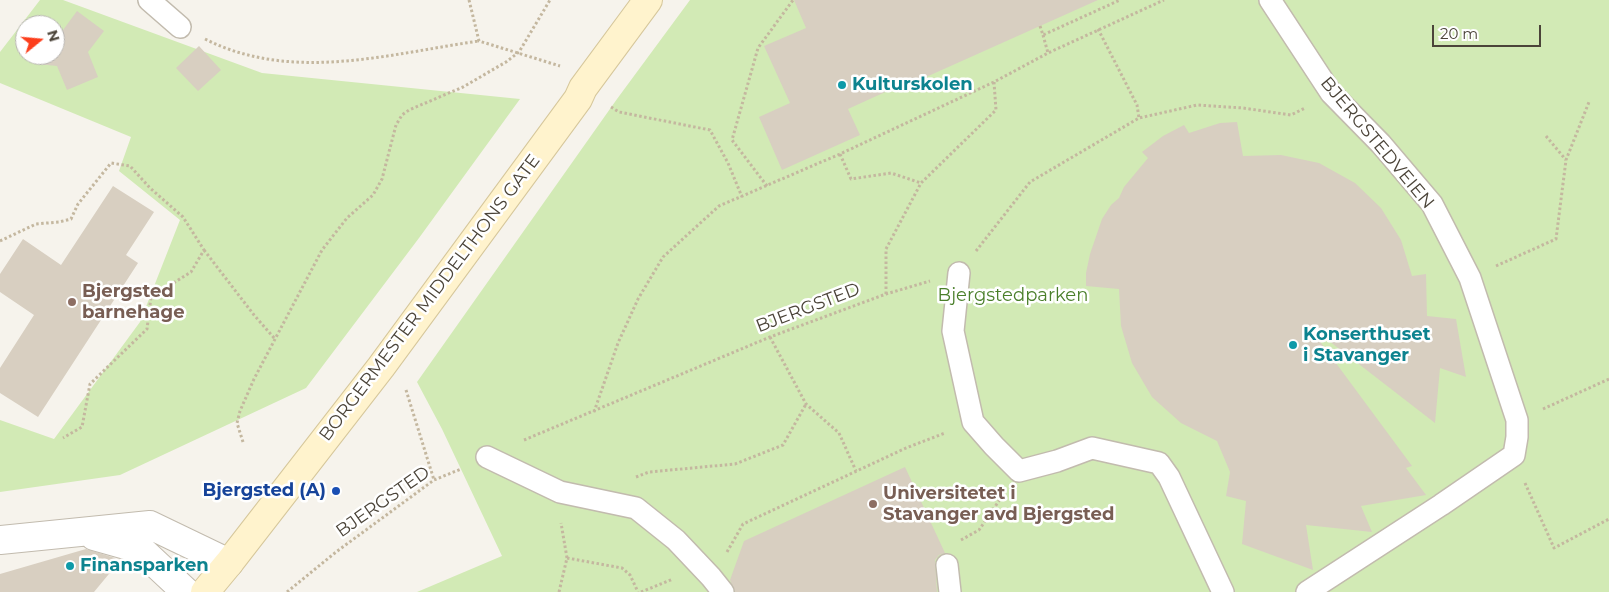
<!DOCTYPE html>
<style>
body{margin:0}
#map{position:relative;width:1609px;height:592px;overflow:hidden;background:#f6f3ec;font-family:Montserrat,sans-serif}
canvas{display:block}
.north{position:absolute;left:15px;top:15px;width:50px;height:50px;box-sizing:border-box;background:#fff;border:1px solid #b7b4b0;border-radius:50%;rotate:73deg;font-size:14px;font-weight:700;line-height:20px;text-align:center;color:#4b4439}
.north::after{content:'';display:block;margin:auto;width:18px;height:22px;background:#fc3f1d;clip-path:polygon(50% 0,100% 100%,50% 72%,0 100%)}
.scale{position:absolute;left:1432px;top:25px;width:109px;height:22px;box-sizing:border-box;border:2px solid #4b4439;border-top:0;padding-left:6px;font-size:15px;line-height:18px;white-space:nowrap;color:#4b4439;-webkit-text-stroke:4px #fff;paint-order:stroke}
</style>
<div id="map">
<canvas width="1609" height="592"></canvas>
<div class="north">N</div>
<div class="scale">20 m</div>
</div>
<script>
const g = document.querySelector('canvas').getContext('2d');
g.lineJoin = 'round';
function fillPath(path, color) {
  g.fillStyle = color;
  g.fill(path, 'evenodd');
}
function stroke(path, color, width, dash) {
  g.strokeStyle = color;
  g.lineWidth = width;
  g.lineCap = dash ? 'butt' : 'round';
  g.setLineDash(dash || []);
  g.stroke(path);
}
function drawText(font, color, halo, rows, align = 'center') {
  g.font = font + ' Montserrat,sans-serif';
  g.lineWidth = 5;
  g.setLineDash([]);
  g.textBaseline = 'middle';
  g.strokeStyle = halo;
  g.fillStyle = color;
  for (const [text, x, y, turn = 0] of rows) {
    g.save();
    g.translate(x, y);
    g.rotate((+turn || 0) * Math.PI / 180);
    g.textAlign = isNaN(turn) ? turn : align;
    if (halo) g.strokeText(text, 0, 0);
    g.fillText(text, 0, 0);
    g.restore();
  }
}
fillPath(new Path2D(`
 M40,0H63L262,73L520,99L419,238L306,388L120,475L0,492V420L54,439L140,322L180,220L119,171L131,137L0,83V52ZM25,25H55V55H25Z
 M690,0H1609V592H417L502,556L442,429L417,382L617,99Z`), '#d2eab5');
fillPath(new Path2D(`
 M794,0H1098L906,86L905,83L848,109L860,135L782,170L759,117L790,103L764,46L806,28Z
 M77,11L104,31L88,52L98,77L67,90L57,66L37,64L44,55H55V41Z
 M199,46L221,70L198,91L176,68Z
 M1237,122L1243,156L1281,155L1319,163L1355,183L1381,208L1401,240L1412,276L1426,274L1427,316L1456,319L1466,377L1440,368L1435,423L1311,327L1310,328L1412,466L1406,468L1426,495L1361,506L1372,532L1306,525L1313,570L1242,544L1246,501L1226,496L1230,472L1217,441L1181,423L1152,397L1132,363L1121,326L1119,289L1086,286V273L1090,254L1102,219L1111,205L1119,198L1124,187L1148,158L1142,152L1163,136L1184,125L1189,133L1220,123Z
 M113,186L154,212L126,255L138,263L38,417L0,393V368L34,315L0,292V274L23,239L61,265Z
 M905,467L945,553L939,555L935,560L937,592H735L730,580L744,541Z
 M86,549L115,558L118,563L94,592H0V574Z`), '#d8cfc1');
const lane = new Path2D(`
 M149,0L180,27
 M1270,0L1331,93L1381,144L1432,204L1470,278L1517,420V437L1514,455L1441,505L1307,592
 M959,273L953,331L973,422L994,446L1019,471L1057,461L1092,448L1159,463L1169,477L1223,592
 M487,457L560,492L636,508L676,540L711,577L723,592
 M947,565L950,592`);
const street = new Path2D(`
 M94,536L140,549L186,592
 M0,540L150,525L229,563`);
const secondary = new Path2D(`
 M205,592L229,563L381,367L578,99L583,88L648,0`);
stroke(lane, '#c2bbae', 24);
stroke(street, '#c2bbae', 30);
stroke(secondary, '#d6c79b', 30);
stroke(new Path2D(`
 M469,0L479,41L560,66
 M1040,26L1043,35L1120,0
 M1098,29L1137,105L1139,118
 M1043,35L1048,53
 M205,39C292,83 388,54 479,41
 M611,107L619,112L710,130L728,163L742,197
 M1546,136L1566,160
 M840,154L851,179L891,173L921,183
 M767,186L732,140L758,48L793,0
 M0,241L36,224L59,222L71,219L78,204L111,163L130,166L150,188L183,217L204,250L191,272L151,297L147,329L90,384L82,427L63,438
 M204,250L254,315L275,339
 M976,251L1030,182L1139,118L1197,105L1243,108L1291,115L1305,108
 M1496,266L1556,239L1566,160L1589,102
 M886,294V249L921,183L996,110L994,82
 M770,337L806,404L839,433L856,471
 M406,390L434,480
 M1543,409L1609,379
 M594,412L618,343L638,299L663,257L719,206L840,154L994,82L1048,53L1164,0
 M524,440L770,337L886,294L930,281
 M243,442L237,423L240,411L254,379L322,250L347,218L373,195L382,179L396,125L402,115L409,110L463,87L506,62L519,52L550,0
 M636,477L649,472L735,464L783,445L806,404
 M1525,483L1554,548L1609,519
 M961,540L979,530L1003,495
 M727,552L743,524L906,448L945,433
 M567,558L622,568L630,575L638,592
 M287,592L336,552L434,480L461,469
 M559,592L567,558L561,523
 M641,592L673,579`), '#c4b79f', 3, [2.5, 2.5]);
stroke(lane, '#fff', 21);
stroke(street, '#fff', 28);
stroke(secondary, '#fff3cd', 28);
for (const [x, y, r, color] of [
 [842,85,5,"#0f9aa8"],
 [72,302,5,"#8d6e63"],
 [1293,345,5,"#0f9aa8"],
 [336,491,5,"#1a4fb4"],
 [873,504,5,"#8d6e63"],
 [70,566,5,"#0f9aa8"]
]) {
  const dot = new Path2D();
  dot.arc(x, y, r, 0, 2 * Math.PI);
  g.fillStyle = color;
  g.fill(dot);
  stroke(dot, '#fff', 2);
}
drawText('bold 18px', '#0d838f', '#fff', [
 ["Kulturskolen",852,85],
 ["Konserthuset",1303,335],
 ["i Stavanger",1303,356],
 ["Finansparken",80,566]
], 'left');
drawText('18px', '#4b4439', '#fff', [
 ["BJERGSTEDVEIEN",1377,143,50],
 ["BORGERMESTER MIDDELTHONS GATE",430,298,-53],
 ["BJERGSTED",808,308,-21],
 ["BJERGSTED",383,502,-35]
]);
drawText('bold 18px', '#785e54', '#fff', [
 ["Bjergsted",82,292],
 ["barnehage",82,313],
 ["Universitetet i",883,494],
 ["Stavanger avd Bjergsted",883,515]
], 'left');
drawText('18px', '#4a7f2a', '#fff', [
 ["Bjergstedparken",1013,296]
]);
drawText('bold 18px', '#164399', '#fff', [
 ["Bjergsted (A)",326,491]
], 'right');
</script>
